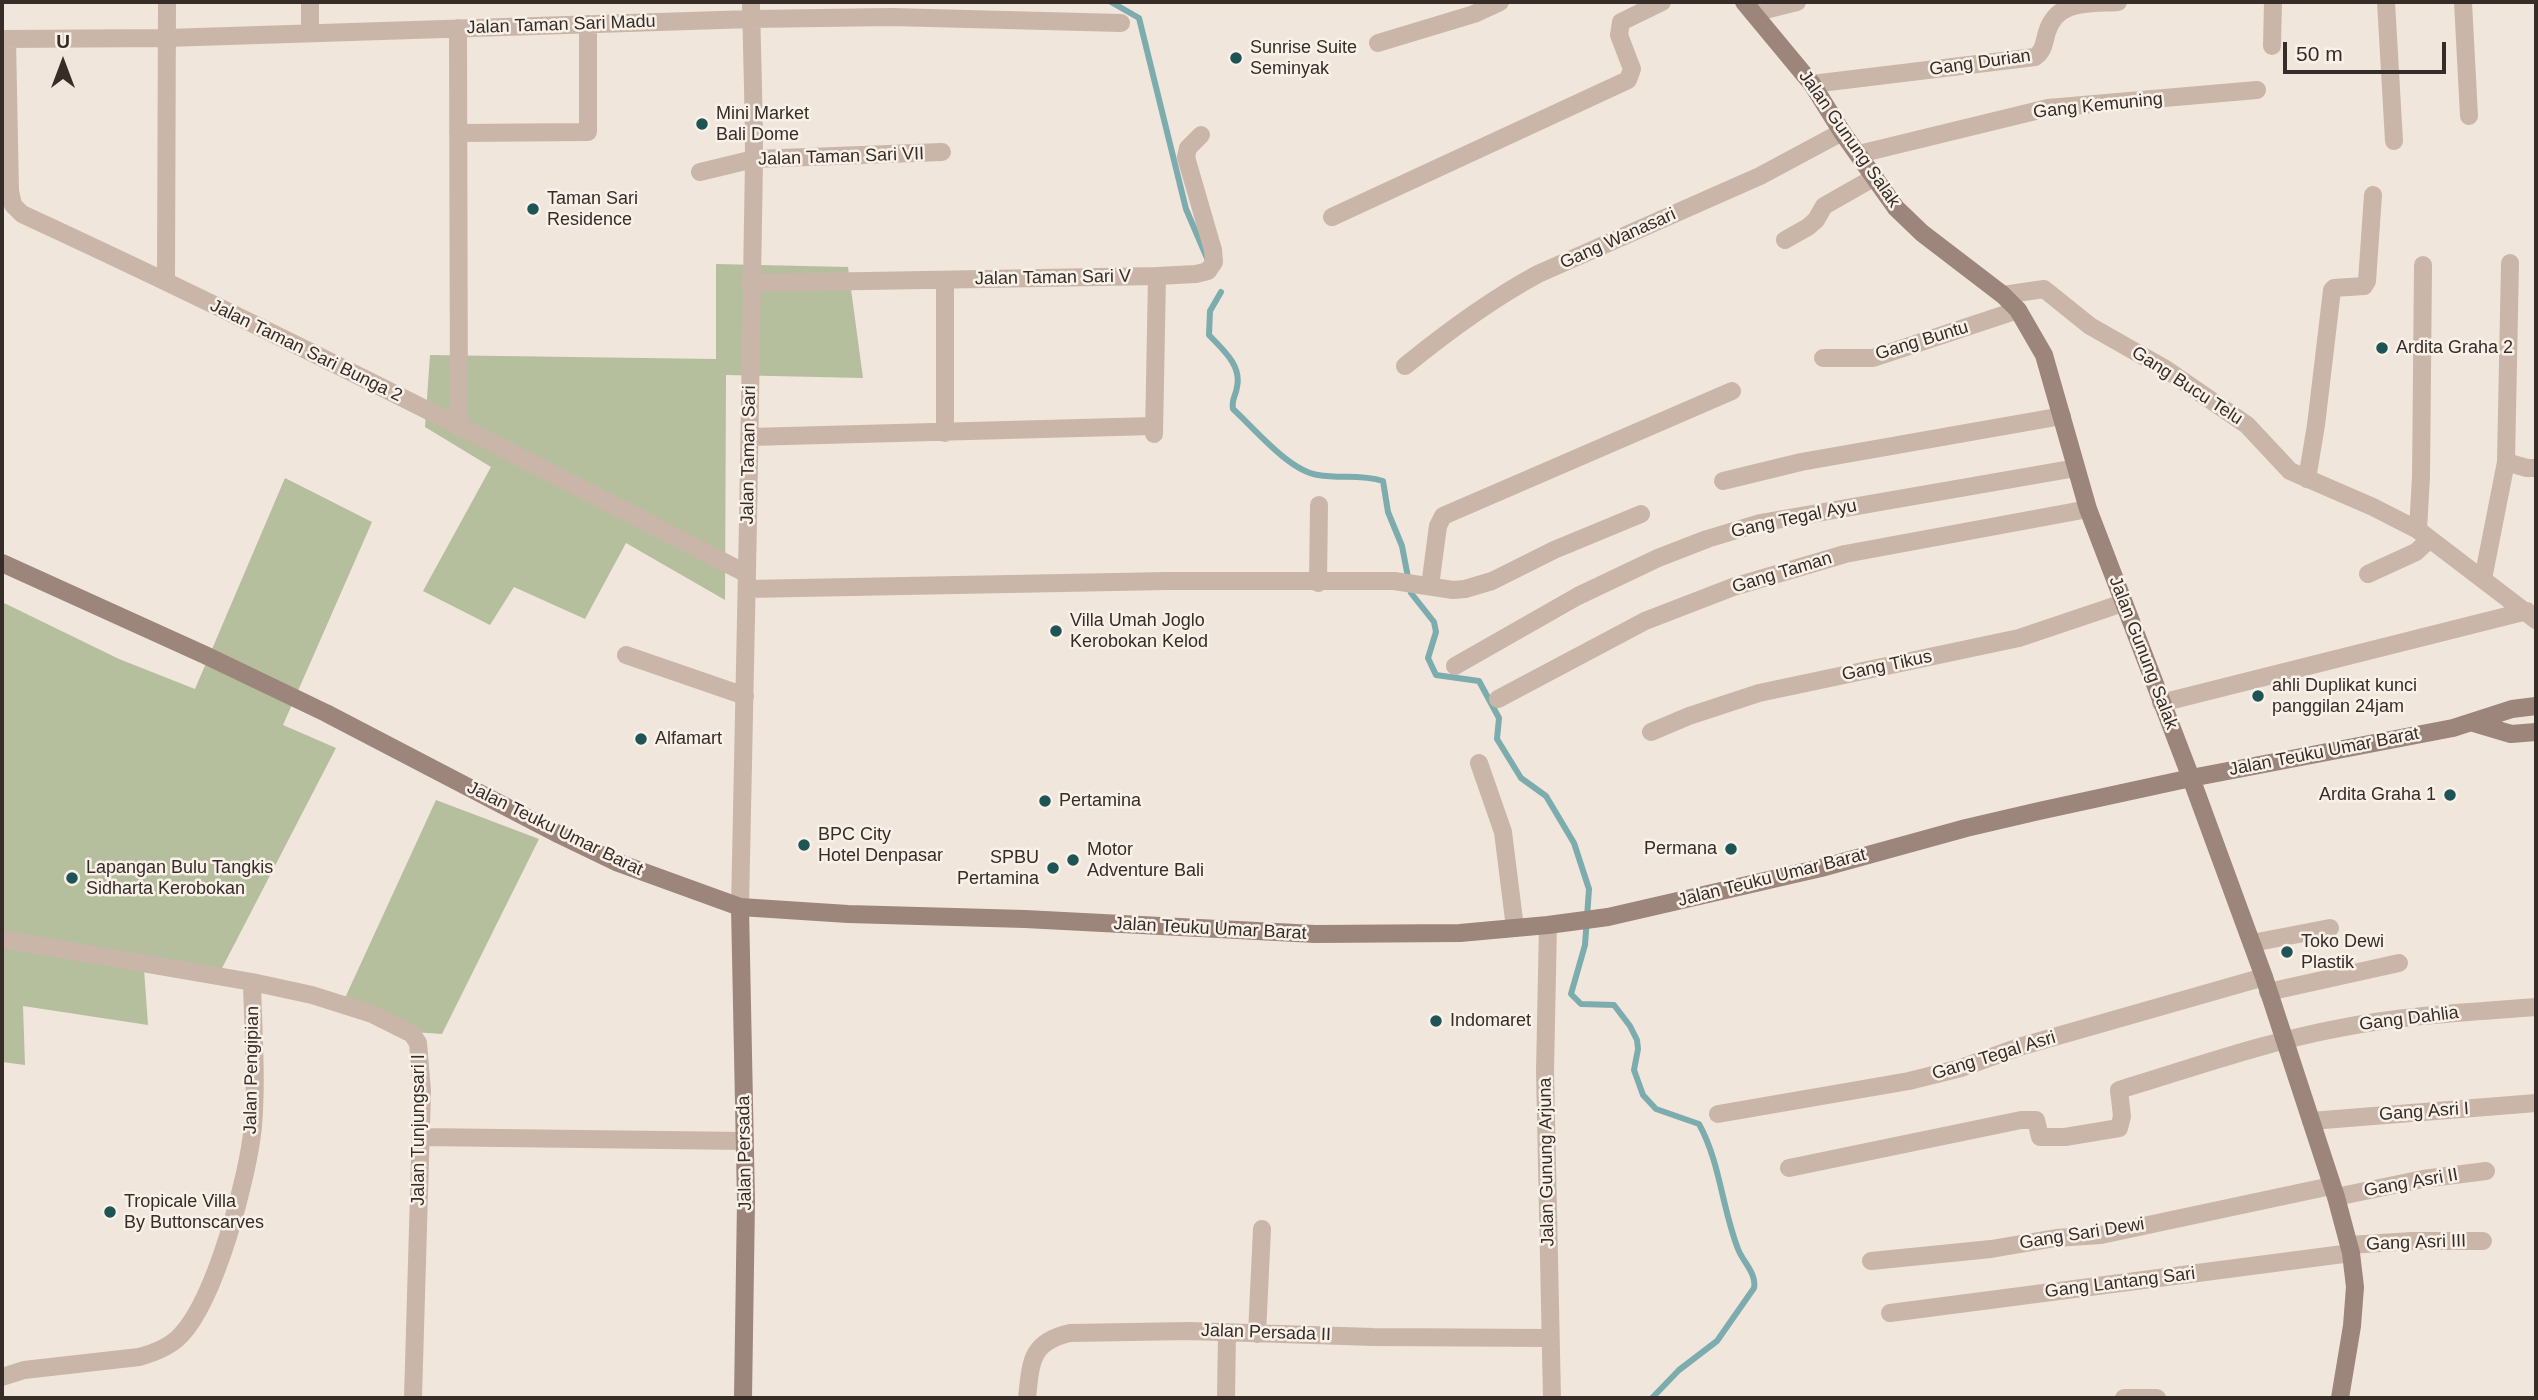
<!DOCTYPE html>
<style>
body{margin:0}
#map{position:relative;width:2538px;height:1400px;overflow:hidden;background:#f1e6dc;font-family:Helvetica,sans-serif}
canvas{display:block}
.frame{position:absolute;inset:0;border:4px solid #362c28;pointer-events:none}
.north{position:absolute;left:28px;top:28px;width:70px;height:70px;-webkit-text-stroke:5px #f9f1e8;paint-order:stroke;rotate:0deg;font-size:19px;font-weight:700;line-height:28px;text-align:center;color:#362c28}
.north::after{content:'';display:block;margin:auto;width:24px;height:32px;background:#362c28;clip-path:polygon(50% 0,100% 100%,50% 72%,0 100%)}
.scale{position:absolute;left:2283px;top:42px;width:163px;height:32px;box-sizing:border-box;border:4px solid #362c28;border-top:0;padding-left:9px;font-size:21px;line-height:24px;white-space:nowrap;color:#362c28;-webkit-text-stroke:5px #f9f1e8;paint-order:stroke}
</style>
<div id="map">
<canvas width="2538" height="1400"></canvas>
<div class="frame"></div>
<div class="north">U</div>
<div class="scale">50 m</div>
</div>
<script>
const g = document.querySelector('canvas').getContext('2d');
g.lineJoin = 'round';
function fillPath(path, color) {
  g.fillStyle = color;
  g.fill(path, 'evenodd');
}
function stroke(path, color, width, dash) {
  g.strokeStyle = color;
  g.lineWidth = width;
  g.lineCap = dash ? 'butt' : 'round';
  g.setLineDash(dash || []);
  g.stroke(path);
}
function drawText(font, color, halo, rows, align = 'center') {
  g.font = font + ' Helvetica,sans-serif';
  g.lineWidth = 5;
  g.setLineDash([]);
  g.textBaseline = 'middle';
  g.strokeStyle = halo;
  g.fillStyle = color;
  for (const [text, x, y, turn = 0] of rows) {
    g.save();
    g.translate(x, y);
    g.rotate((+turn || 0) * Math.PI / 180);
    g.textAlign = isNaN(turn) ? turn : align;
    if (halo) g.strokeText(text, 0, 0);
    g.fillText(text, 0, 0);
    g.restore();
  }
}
fillPath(new Path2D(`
 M716,264L848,267L863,378L726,375L725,600L626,543L585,619L514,587L490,625L423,591L491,467L425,427L430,355L716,359Z
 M285,478L372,522L283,725L336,748L220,972L143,955L148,1025L23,1006L25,1065L2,1062V602L119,659L195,689Z
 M436,800L539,839L442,1034L399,1031L339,1011Z`), '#b5bf9d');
stroke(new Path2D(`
 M1111,2L1139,18L1186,209L1207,258
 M1221,292L1210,311L1209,335C1222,349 1242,365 1237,387C1236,396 1231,399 1233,409C1254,428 1289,471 1318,475C1341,479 1360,474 1383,481L1388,512L1402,546L1411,593L1434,622L1436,632L1428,658L1436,675L1479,681L1499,718L1497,739L1521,778L1546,796L1574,843L1589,889L1585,945L1571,994L1581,1004L1614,1005L1630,1026L1637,1040L1638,1049L1634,1070L1643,1095L1656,1109L1699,1124C1720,1162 1722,1208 1738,1249C1743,1262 1757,1274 1754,1288L1717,1341L1679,1370L1652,1398`), '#7cacad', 6);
stroke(new Path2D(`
 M2386,2L2394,141
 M2463,2L2469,116
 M1753,13L1797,2
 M458,28L459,428
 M310,32V2
 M2,39L167,38L751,19L891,17L1121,23
 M7,39L10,191L13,205L22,214C267,327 508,450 747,574
 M1378,43L1474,14L1500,2
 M2272,46L2273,2
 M1812,84L2035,57C2044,51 2044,42 2047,32C2057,0 2087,4 2118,2
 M458,133L588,132V24
 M1859,154L2048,108L2257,90
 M700,172L754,159L942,152
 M1332,217L1628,80L1632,69L1619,35L1621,22L1662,2
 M1785,240L1808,227L1816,220L1824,206L1875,177
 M166,280L167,2
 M750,283L1157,276L1196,274L1208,271L1214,262L1213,250L1186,157L1188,148L1201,135
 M2003,295L2044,289L2090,326L2164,368L2247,425L2290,471L2373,507L2418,530L2536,620
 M1823,358H1873L2018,310
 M1405,366C1448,331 1490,300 1538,274L1760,176L1842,132
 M945,433V280
 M1154,434L1157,276
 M750,437L1153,426
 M2506,462L2527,468H2536
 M2307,479L2316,425L2332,290L2334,288L2364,286L2367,281L2373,195
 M1723,481L1801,462L2062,416
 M2418,530L2421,477L2423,265
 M2368,574L2416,552L2430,539
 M2483,579L2506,462L2510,263
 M1318,583L1319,505
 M1430,586L1438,526L1443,516L1732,391
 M747,589L1167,581H1394L1453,590L1465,589L1492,581L1554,550L1641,514
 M626,655L745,696
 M1455,666L1578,596L1658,558L1707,539L1760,523L2076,468
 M1498,699L1645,621L1733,587L1845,554L2088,509
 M2161,703L2527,611
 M1651,732L1689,716L1759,693L2019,638L2123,603
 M1479,763L1503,832L1515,928
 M740,907C745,658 751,410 754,161C754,108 752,55 751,2
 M1548,925L1545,1071L1552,1398
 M2,939L252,982L312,995L372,1014L412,1034L418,1043L422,1091L413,1398
 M2252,943L2330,928
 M2268,992L2399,963
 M1718,1114L1909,1081L1961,1068L2019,1047L2264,977
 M2311,1121L2536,1103
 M420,1137L745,1141
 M1789,1168L2021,1120H2036L2040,1137H2065L2119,1128L2122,1116L2119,1090C2192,1068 2265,1042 2340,1028C2405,1015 2471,1012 2536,1007
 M2336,1197L2423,1179L2486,1171
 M2349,1245L2412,1241H2483
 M1871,1261L1991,1249L2056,1238L2101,1235L2331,1186
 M1890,1313L2351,1253
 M1257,1334L1262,1229
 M2,1377L24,1370L139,1357C154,1353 170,1347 181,1335C216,1298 248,1177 253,1126C257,1078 253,1030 252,982
 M1027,1398C1031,1362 1030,1342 1070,1333L1189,1331L1373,1337L1550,1338
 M1226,1398L1227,1333
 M2124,1398H2157`), '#c9b6a8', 18);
stroke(new Path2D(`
 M1744,2L1812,84L1842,132L1896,208L1922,233L2003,295L2018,310L2044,355L2088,509L2191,778L2264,977L2336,1197L2351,1253L2355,1287L2352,1326L2340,1398
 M2,563L205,655L326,713L560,835L616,862L740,907L848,914L1025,919L1315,934L1460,933L1548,925L1608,917L1821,868L1966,828L2039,811L2191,778L2453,728L2512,709L2536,706
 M2474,723L2511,734L2536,732
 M740,907L746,1201L743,1398`), '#9c857a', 18);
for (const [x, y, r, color] of [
 [1236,58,7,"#1f5456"],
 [702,124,7,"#1f5456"],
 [533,209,7,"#1f5456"],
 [2382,348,7,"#1f5456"],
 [1056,631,7,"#1f5456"],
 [2258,696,7,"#1f5456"],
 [641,739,7,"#1f5456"],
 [2450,795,7,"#1f5456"],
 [1045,801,7,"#1f5456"],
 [804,845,7,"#1f5456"],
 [1731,849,7,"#1f5456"],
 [1073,860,7,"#1f5456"],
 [1053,868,7,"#1f5456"],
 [72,878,7,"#1f5456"],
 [2287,952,7,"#1f5456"],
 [1436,1021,7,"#1f5456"],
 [110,1212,7,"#1f5456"]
]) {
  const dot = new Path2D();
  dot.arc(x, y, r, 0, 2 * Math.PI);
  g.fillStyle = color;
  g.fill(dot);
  stroke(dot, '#f9f1e8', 2.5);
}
drawText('18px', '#362c28', '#f9f1e8', [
 ["Jalan Taman Sari Madu",561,25,-2],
 ["Gang Durian",1980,63,-8],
 ["Gang Kemuning",2098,106,-6],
 ["Jalan Gunung Salak",1849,139,55],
 ["Jalan Taman Sari VII",841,157,-2],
 ["Gang Wanasari",1618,239,-24],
 ["Jalan Taman Sari V",1053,278,-1],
 ["Gang Buntu",1922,341,-17],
 ["Jalan Taman Sari Bunga 2",306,351,26],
 ["Gang Bucu Telu",2187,386,33],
 ["Jalan Taman Sari",749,455,-89],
 ["Gang Tegal Ayu",1794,519,-12],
 ["Gang Taman",1782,573,-17],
 ["Jalan Gunung Salak",2143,653,69],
 ["Gang Tikus",1887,666,-12],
 ["Jalan Teuku Umar Barat",2324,752,-11],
 ["Jalan Teuku Umar Barat",555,829,26],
 ["Jalan Teuku Umar Barat",1772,878,-14],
 ["Jalan Teuku Umar Barat",1210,929,3],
 ["Gang Dahlia",2409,1019,-7],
 ["Gang Tegal Asri",1994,1056,-17],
 ["Jalan Pengipian",252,1070,-89],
 ["Gang Asri I",2424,1112,-4],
 ["Jalan Tunjungsari I",419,1130,-90],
 ["Jalan Persada",745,1153,-91],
 ["Jalan Gunung Arjuna",1547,1162,-91],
 ["Gang Asri II",2411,1183,-10],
 ["Gang Sari Dewi",2082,1234,-9],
 ["Gang Asri III",2416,1243,-2],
 ["Gang Lantang Sari",2120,1283,-7],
 ["Jalan Persada II",1266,1333,2]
]);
drawText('18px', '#362c28', '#f9f1e8', [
 ["Sunrise Suite",1250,48],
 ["Seminyak",1250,69],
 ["Mini Market",716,114],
 ["Bali Dome",716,135],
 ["Taman Sari",547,199],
 ["Residence",547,220],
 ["Ardita Graha 2",2396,348],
 ["Villa Umah Joglo",1070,621],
 ["Kerobokan Kelod",1070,642],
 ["ahli Duplikat kunci",2272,686],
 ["panggilan 24jam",2272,707],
 ["Alfamart",655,739],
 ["Ardita Graha 1",2436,795,"right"],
 ["Pertamina",1059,801],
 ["BPC City",818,835],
 ["Hotel Denpasar",818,856],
 ["Permana",1717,849,"right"],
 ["Motor",1087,850],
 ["Adventure Bali",1087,871],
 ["SPBU",1039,858,"right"],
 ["Pertamina",1039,879,"right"],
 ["Lapangan Bulu Tangkis",86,868],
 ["Sidharta Kerobokan",86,889],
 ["Toko Dewi",2301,942],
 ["Plastik",2301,963],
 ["Indomaret",1450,1021],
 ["Tropicale Villa",124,1202],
 ["By Buttonscarves",124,1223]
], 'left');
</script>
